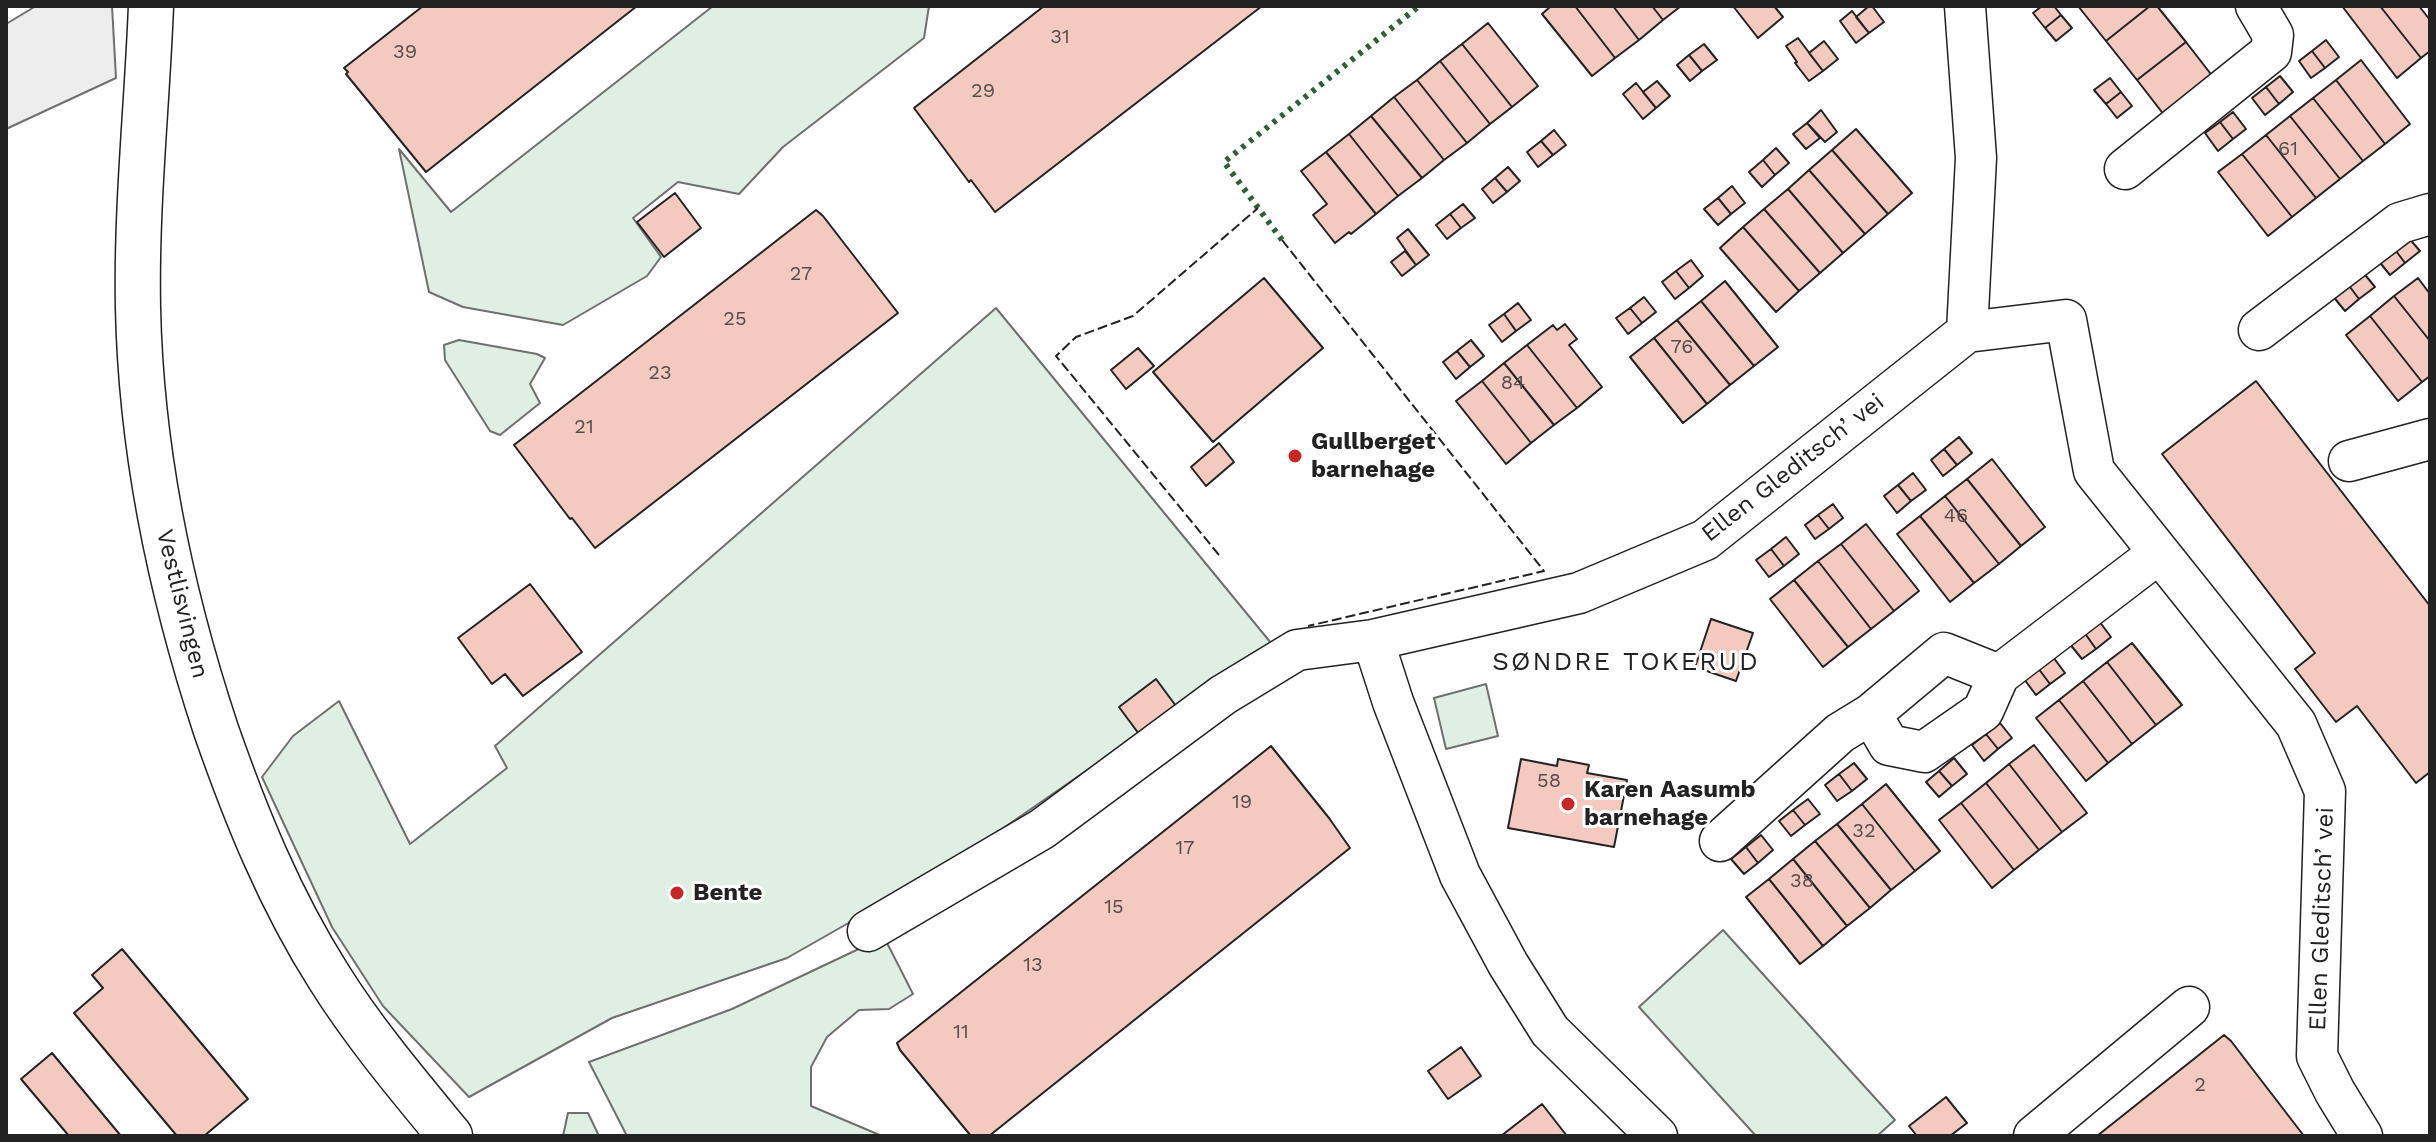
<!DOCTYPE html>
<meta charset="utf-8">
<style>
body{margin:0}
#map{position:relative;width:2436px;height:1142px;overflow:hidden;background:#fff;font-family:"Work Sans",sans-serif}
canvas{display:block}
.frame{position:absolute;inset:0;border:8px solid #222;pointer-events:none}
</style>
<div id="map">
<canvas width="2436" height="1142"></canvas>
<div class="frame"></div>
</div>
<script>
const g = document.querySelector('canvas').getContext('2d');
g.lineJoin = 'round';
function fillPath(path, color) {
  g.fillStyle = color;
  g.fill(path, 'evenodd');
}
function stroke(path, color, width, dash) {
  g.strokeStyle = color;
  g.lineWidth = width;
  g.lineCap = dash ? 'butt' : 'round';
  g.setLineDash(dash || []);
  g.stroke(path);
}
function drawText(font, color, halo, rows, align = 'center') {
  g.font = font + ' "Work Sans",sans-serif';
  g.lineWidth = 6;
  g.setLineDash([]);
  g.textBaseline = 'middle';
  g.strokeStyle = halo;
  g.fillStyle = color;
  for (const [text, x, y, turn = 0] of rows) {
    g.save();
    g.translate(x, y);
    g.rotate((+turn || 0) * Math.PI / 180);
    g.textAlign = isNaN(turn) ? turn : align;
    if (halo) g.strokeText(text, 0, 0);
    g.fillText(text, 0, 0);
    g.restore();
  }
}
const green = new Path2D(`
 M713,6H929L924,38L783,147L739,194L678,182L633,218L661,257L647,276L563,325L463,307L429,292L399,149L451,212Z
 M996,308L1271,643L947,867L787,958L612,1018L469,1097L383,1006L332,927L262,777L293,736L339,701L410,844L507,768L495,746Z
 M459,340L537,354L545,358L530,384L540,403L500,435L490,431L445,360L444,345Z
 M1486,684L1498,736L1446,749L1434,698Z
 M1723,930L1895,1120L1877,1136H1756L1639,1007Z
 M884,937L913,994L889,1009L859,1010L827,1037L811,1067V1106L882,1136H627L589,1062L732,1009Z
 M568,1113H588L599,1136H563Z`);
fillPath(green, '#e0efe3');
stroke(green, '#6f6f6f', 2);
const parking = new Path2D(`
 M36,6H112L116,78L6,129V24Z`);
fillPath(parking, '#ededed');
stroke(parking, '#6f6f6f', 2);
const building = new Path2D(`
 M423,6H637L426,172L346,74L348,72L344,68Z
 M1044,6H1262L995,212L971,180L969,182L914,108Z
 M1551,6H1575L1615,58L1592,76L1542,14Z
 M1575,6H1613L1639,40L1615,58Z
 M1613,6H1652L1663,20L1639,40Z
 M1652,6H1681L1663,20Z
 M1733,6H1774L1783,17L1758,38Z
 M1869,6H1872L1884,22L1869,33L1856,17Z
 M2042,6H2054L2061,15L2045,28L2033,13Z
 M2078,6H2150L2106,41Z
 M2150,6H2157L2186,42L2137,80L2106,41Z
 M2342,6H2380L2421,58L2397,78Z
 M2380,6H2419L2430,20V51L2421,58Z
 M1852,11L1869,33L1856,43L1840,21Z
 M2061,15L2072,28L2056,41L2045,28Z
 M1488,23L1538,86L1512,107L1462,44Z
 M1798,38L1823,71L1809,81L1795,63L1797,62L1786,46Z
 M2326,40L2339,57L2325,68L2312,51Z
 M1824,41L1838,59L1823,71L1809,53Z
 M2186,42L2217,82L2168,120L2137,80Z
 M1462,44L1512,107L1490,124L1440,61Z
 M1704,44L1717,60L1702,71L1689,55Z
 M2312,51L2325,68L2311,78L2299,61Z
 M1689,55L1702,71L1690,81L1677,65Z
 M2361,60L2410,124L2385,144L2336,80Z
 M1440,61L1490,124L1467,143L1417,80Z
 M2280,76L2293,92L2279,104L2266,87Z
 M2110,78L2121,92L2106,104L2094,90Z
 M1417,80L1467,143L1444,160L1394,97Z
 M2336,80L2385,144L2363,161L2313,98Z
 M1657,81L1670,96L1656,108L1643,92Z
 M1636,83L1656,108L1643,119L1623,94Z
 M2266,87L2279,104L2265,115L2252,98Z
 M2121,92L2132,106L2117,118L2106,104Z
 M1394,97L1444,160L1422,178L1371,116Z
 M2313,98L2363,161L2340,179L2290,116Z
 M1821,110L1837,132L1825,142L1807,123Z
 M2233,112L2246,129L2233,139L2220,122Z
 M1371,116L1422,178L1398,196L1349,134Z
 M2290,116L2340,179L2316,198L2266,135Z
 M2220,122L2233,139L2218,151L2205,133Z
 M1807,123L1820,138L1806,149L1793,134Z
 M1856,129L1912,193L1888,214L1832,150Z
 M1554,130L1566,145L1553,155L1541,141Z
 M1349,134L1398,196L1376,214L1326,152Z
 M2266,135L2316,198L2292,217L2242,154Z
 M1541,141L1553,155L1538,167L1527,152Z
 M1776,148L1789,163L1775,175L1763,160Z
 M1832,150L1888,214L1865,234L1809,170Z
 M1326,152L1376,214L1351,234L1349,232L1335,243L1313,215L1327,204L1301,171Z
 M2242,154L2292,217L2268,236L2218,172Z
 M1763,160L1775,175L1762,187L1749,172Z
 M1508,167L1520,181L1507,192L1495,178Z
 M1809,170L1865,234L1843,253L1788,189Z
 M1495,178L1507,192L1493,203L1482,189Z
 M1732,186L1745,203L1731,214L1718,198Z
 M1788,189L1843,253L1820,273L1764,209Z
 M675,193L701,228L664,257L637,222Z
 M1718,198L1731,214L1718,225L1704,209Z
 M1463,204L1475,218L1461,228L1450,214Z
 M1764,209L1820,273L1799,291L1743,227Z
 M816,210L823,216L898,313L595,548L572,518L570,519L514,445Z
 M1450,214L1461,228L1447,239L1436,225Z
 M1743,227L1799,291L1776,312L1720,248Z
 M1408,229L1429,255L1416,265L1397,238Z
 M2407,236L2420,251L2405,263L2393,247Z
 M2393,247L2405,263L2390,275L2377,259Z
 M1405,251L1416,265L1402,276L1391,262Z
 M1691,260L1703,276L1689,288L1676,271Z
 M1676,271L1689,288L1675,299L1662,282Z
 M2362,271L2375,287L2359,299L2347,283Z
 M1264,278L1323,348L1213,442L1153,372Z
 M2418,278L2430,294V341L2394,296Z
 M1725,281L1778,347L1754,366L1701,301Z
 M2347,283L2359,299L2345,311L2332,295Z
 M2394,296L2430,341V376L2422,382L2370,316Z
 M1644,297L1656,312L1642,323L1630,308Z
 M1701,301L1754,366L1730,385L1677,320Z
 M1518,303L1531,320L1516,331L1504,314Z
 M1630,308L1642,323L1628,334L1616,318Z
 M1504,314L1516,331L1502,342L1489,325Z
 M2370,316L2422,382L2398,401L2346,335Z
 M1677,320L1730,385L1707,404L1654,338Z
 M1565,324L1577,339L1569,345L1602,387L1577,408L1527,345L1553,325L1557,330Z
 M1654,338L1707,404L1683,423L1630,357Z
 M1471,340L1484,356L1470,367L1457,351Z
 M1527,345L1577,408L1554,425L1504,363Z
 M1138,348L1154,366L1126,389L1111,370Z
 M1457,351L1470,367L1456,379L1443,362Z
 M1504,363L1554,425L1531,443L1482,381Z
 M1482,381L1531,443L1506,464L1456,401Z
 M2256,381L2430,606V772L2416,783L2357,706L2336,722L2295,669L2315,653L2162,454Z
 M1959,437L1972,453L1957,465L1944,449Z
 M1219,443L1234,462L1206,486L1191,467Z
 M1944,449L1957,465L1943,476L1931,460Z
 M1992,459L2045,527L2021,546L1967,479Z
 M1913,473L1926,490L1911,501L1898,485Z
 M1967,479L2021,546L1999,564L1945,496Z
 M1898,485L1911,501L1897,513L1884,496Z
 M1945,496L1999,564L1974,583L1920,516Z
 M1833,504L1843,518L1829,529L1818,515Z
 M1818,515L1829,529L1815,539L1805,525Z
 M1920,516L1974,583L1950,602L1897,534Z
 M1866,524L1919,591L1894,611L1841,544Z
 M1786,537L1799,554L1784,566L1771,549Z
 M1841,544L1894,611L1871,629L1818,561Z
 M1771,549L1784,566L1769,577L1756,560Z
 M1818,561L1871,629L1848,647L1794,580Z
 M1794,580L1848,647L1823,667L1770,599Z
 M530,584L582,652L523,696L505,674L492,684L458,638Z
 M1711,619L1753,633L1736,681L1695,667Z
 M2099,621L2111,637L2096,649L2084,632Z
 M2084,632L2096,649L2082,659L2069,643Z
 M2132,643L2182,705L2156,725L2107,662Z
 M2053,657L2065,673L2050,684L2038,668Z
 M2107,662L2156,725L2132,744L2083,681Z
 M2038,668L2050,684L2036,695L2024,679Z
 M1156,679L1176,706L1139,734L1119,707Z
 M2083,681L2132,744L2108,763L2059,700Z
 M2059,700L2108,763L2086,781L2036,718Z
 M2000,723L2012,738L1998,749L1986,734Z
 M1986,734L1998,749L1984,761L1972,745Z
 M2034,745L2087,813L2062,832L2009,764Z
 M1271,746L1329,818L1350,848L989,1136H971L900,1050L897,1043Z
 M1954,758L1967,774L1952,786L1939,771Z
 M1521,759L1557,766L1558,759L1589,765L1587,773L1627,780L1614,847L1508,828Z
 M1854,763L1867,779L1852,791L1839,774Z
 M2009,764L2062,832L2039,850L1986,783Z
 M1939,771L1952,786L1939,797L1926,782Z
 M1839,774L1852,791L1837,801L1825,785Z
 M1986,783L2039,850L2014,870L1961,803Z
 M1886,784L1940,851L1915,871L1862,804Z
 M1808,799L1820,814L1805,825L1793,810Z
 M1961,803L2014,870L1992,888L1939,820Z
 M1862,804L1915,871L1891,890L1837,824Z
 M1793,810L1805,825L1791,836L1779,821Z
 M1837,824L1891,890L1870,908L1815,841Z
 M1761,835L1773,850L1758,863L1746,847Z
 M1815,841L1870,908L1847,926L1793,859Z
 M1746,847L1758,863L1744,874L1731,859Z
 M1793,859L1847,926L1823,946L1769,879Z
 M1769,879L1823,946L1800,964L1746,897Z
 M122,949L248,1099L204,1136H177L74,1013L103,988L92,975Z
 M2224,1035L2231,1041L2304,1136H2097Z
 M1461,1047L1481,1076L1448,1099L1428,1071Z
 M52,1053L121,1136H69L21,1079Z
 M1946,1097L1967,1123L1950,1136H1917L1909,1126Z
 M1542,1104L1567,1136H1501Z`);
fillPath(building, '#f3c9c0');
stroke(building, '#222', 2);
const minor = new Path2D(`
 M2125,169L2271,52L2273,35L2256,6
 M2259,330L2400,223L2430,214
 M1967,332L2066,320L2094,471L2296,724L2325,791L2317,1056L2335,1092L2362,1136
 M2349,461L2430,439
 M1373,640L1393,702L1460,875L1508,964L1550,1031L1657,1136
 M1871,714L1889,745L1924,752L1983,711L1999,675L2159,553
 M1720,841L1840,733L1871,714L1944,653L1999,675
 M868,931L1042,829L1223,695L1297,650L1373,640L1579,593L1705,540L1967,332L1976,158L1965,6
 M2034,1136L2189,1007`);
const tertiary = new Path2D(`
 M151,6C147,107 136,207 138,308C141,452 171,594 216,730C246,816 280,900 329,977C364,1033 408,1085 450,1136`);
stroke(minor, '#222', 43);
stroke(tertiary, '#222', 47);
stroke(minor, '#fff', 40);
stroke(tertiary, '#fff', 44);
stroke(new Path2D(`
 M1282,240L1224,162L1419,6`), '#2f5e38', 6, [4, 6]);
stroke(new Path2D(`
 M1282,240L1544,571L1308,626
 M1219,555L1056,356L1076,337L1133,316L1258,208`), '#222', 2, [10, 4]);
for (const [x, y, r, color] of [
 [1295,456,8,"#c62828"],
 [1568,804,8,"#c62828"],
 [677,893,8,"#c62828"]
]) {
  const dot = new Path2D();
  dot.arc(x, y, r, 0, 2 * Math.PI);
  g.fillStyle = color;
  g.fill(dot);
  stroke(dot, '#fff', 3);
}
drawText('20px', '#564c4a', null, [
 ["31",1060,37],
 ["39",405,52],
 ["29",983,91],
 ["61",2288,149],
 ["27",801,274],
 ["25",735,319],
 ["76",1682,347],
 ["23",660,373],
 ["84",1513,383],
 ["21",584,427],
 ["46",1956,516],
 ["58",1549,781],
 ["19",1242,802],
 ["32",1864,831],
 ["17",1185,848],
 ["38",1802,881],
 ["15",1114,907],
 ["13",1033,965],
 ["11",961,1032],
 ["2",2200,1085]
]);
drawText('bold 24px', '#222', '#fff', [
 ["Gullberget",1311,442],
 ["barnehage",1311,470],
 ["Karen Aasumb",1584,790],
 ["barnehage",1584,818],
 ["Bente",693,893]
], 'left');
drawText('24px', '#222', '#fff', [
 ["Ellen Gleditsch’ vei",1793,468,-38],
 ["Vestlisvingen",182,604,76],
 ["Ellen Gleditsch’ vei",2322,919,-88]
]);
g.letterSpacing = '2px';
drawText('26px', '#222', '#fff', [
 ["SØNDRE TOKERUD",1626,662]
]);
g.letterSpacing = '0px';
</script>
